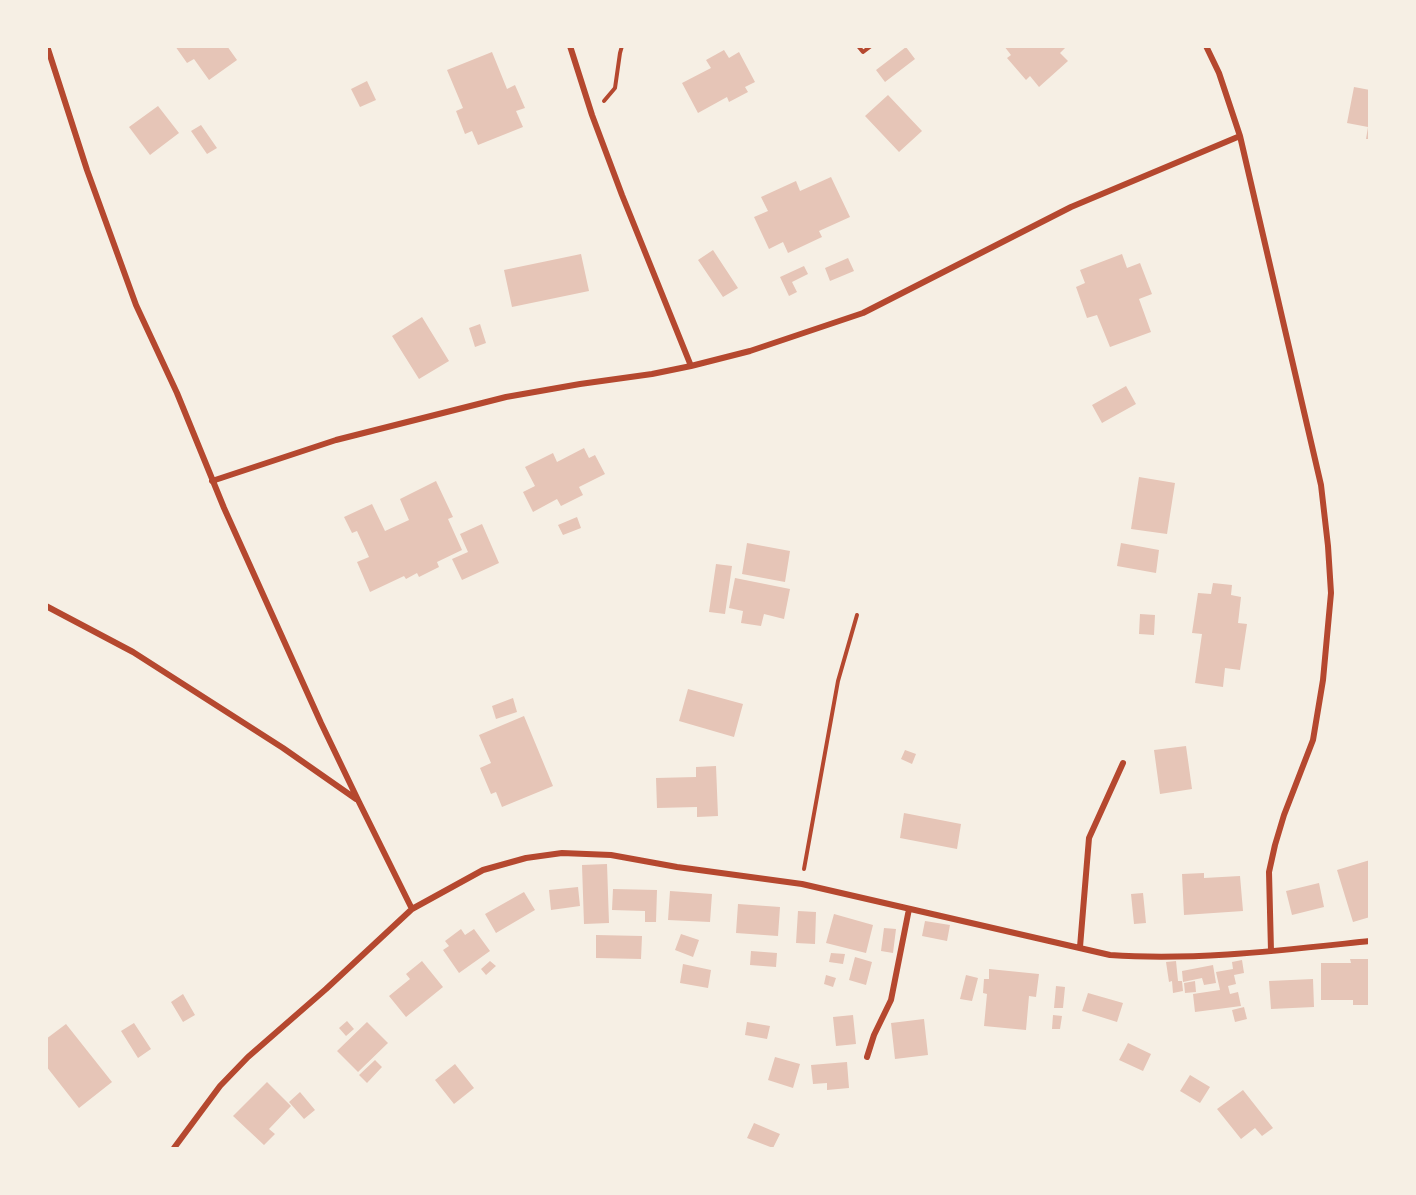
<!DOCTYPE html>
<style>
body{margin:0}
#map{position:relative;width:1416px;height:1195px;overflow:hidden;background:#f6efe4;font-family:Roboto,sans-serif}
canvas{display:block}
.frame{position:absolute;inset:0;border:48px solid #f6efe4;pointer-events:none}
</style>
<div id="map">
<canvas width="1416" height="1195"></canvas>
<div class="frame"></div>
</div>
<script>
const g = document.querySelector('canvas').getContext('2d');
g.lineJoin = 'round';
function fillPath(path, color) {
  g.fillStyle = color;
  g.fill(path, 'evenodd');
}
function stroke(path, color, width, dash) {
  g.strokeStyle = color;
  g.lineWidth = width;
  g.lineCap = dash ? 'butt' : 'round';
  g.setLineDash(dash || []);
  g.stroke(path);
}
fillPath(new Path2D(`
 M175,46H227L237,60L209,80L194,59L187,63Z
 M1004,46H1067L1060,53L1068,61L1039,87L1030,76L1026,80L1007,58L1011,55Z
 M906,47L915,59L885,82L876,70Z
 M724,50L729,58L739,52L755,82L745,87L748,92L729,102L727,97L698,113L682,83L711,68L706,60Z
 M492,52L507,89L515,85L525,108L516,111L523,127L478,145L472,131L465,134L456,111L463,108L447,70Z
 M367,81L376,100L360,107L351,89Z
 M1354,87L1370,90V139H1366L1368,127L1347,123Z
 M888,95L922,131L899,152L865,116Z
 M158,106L179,133L150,155L129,127Z
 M201,125L217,148L207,154L191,131Z
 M831,177L850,217L819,231L822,237L788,253L783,242L769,249L754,217L768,211L761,197L796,181L800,191Z
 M713,250L738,288L723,297L698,260Z
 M581,254L589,291L512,307L504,270Z
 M1122,254L1127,268L1140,263L1152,294L1139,299L1151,332L1110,347L1097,315L1087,318L1076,287L1085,283L1080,270Z
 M848,258L854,271L830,281L825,268Z
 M804,266L808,274L792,282L797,292L789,296L780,277Z
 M422,317L449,361L419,379L392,336Z
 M480,324L486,343L475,347L469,328Z
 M1126,386L1136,404L1102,423L1092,405Z
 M584,448L589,458L595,455L605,474L579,487L583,495L561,506L557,499L533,512L523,492L535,486L525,467L553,453L557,462Z
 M1139,477L1175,483L1167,534L1131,529Z
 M436,481L453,517L448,519L462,550L437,562L439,567L419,577L417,573L406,579L404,576L370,592L357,562L369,557L357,531L352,533L344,517L372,504L385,531L409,520L400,499Z
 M577,517L581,528L563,535L558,525Z
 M482,524L499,563L462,580L452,559L468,552L460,534Z
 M747,543L790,551L785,582L742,574Z
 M1121,543L1159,550L1156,573L1117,566Z
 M716,564L732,566L725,614L709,612Z
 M735,578L790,589L784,619L764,614L761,626L741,623L743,611L729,608Z
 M1213,583L1232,585L1231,595L1241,597L1238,623L1247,624L1240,670L1225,668L1223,687L1195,683L1202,634L1192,633L1198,593L1211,594Z
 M1140,614L1155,615L1154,635L1139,634Z
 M688,689L743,704L734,737L679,721Z
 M513,698L517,712L496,719L492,706Z
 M524,716L553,786L502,807L496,792L491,794L480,768L491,763L479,735Z
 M1186,746L1192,789L1160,794L1154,750Z
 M905,750L916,754L912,764L901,759Z
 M716,766L718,816L697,817V807L657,808L656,778L696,777V767Z
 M904,813L961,824L957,849L900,838Z
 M1370,860V917L1353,922L1337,870Z
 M607,864L609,923L584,924L582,865Z
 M1204,873V878L1240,876L1243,911L1184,915L1182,874Z
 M1319,883L1324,907L1292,915L1286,891Z
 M578,887L580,906L551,910L549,890Z
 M613,889L657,890L656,922H645V911L612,910Z
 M670,891L712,894L710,922L668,920Z
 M524,892L535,910L496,933L485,914Z
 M1143,893L1146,923L1134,924L1131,894Z
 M738,904L780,907L778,936L736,933Z
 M798,911L816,912L815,944L796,943Z
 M834,914L873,925L866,953L826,943Z
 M925,921L950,925L947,941L922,936Z
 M884,928L896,929L893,953L881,951Z
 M461,929L465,935L474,929L490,951L459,973L443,950L449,946L445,941Z
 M681,934L699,940L693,957L675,950Z
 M596,935L642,936L641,959L596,958Z
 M751,951L777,953L776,967L750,965Z
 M831,953L845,954L843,964L829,962Z
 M855,957L872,962L866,985L849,980Z
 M1350,959H1370V1005H1353V1000H1321V963H1351Z
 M1242,960L1244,973L1234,975L1236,984L1228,986L1230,994L1238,992L1241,1006L1195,1012L1193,994L1220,990L1216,972L1233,969L1232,962Z
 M422,961L443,987L406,1017L389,996L410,979L406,974Z
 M490,961L496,966L486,975L481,969Z
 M1176,961L1178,981H1182L1183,991L1173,993L1172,981L1169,982L1166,962Z
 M683,964L711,970L708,988L680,983Z
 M1213,965L1216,983L1204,985L1202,978L1183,982L1182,971Z
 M989,969L1039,974L1036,997L1029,996L1026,1030L984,1026L987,994L983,993L984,979H989Z
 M826,975L836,978L833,987L824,984Z
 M966,975L978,978L972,1001L960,999Z
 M1313,979L1314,1007L1271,1009L1269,981Z
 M1195,981L1196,992L1185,993L1184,983Z
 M1056,986L1065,987L1063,1008H1054Z
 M1088,993L1123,1003L1117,1022L1082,1011Z
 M183,994L195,1015L183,1022L171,1002Z
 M1244,1007L1247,1019L1235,1022L1232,1010Z
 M853,1015L856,1044L836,1046L833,1017Z
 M1053,1015L1062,1016L1060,1029H1052Z
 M924,1019L928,1055L895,1059L891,1023Z
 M347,1021L354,1029L346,1036L339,1028Z
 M367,1022L388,1043L358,1072L337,1051Z
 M747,1022L770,1026L767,1039L745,1035Z
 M134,1023L151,1049L138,1058L121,1031Z
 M66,1024L112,1082L79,1108L46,1066V1039Z
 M1128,1043L1151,1054L1143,1071L1119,1060Z
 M775,1057L800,1064L793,1088L768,1080Z
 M375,1060L382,1067L367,1083L359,1075Z
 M847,1062L849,1088L827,1090V1083L813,1084L811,1065Z
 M455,1064L474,1088L454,1104L435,1080Z
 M1190,1075L1210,1087L1200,1103L1180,1091Z
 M267,1082L291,1106L269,1129L275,1134L264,1145L233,1116Z
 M1243,1090L1273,1128L1262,1136L1255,1128L1241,1139L1217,1109Z
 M300,1092L315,1110L304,1119L289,1102Z
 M754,1123L780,1134L773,1148L747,1138Z`), '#e6c5b7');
stroke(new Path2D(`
 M858,46L863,52L871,46
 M604,101L615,88L620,53L622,46
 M804,869L838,681L857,615`), '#b5482f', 4);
stroke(new Path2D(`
 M47,46L87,170L136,305L177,393L224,508L321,723L358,800L412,909L326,989L248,1057L220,1086L174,1148
 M570,46L592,115L622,195L691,366
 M1206,46L1219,73L1240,136
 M212,481L336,440L506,397L580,384L652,374L691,366L750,351L863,313L1071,207L1240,136L1321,485L1328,546L1331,593L1323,680L1313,740L1284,815L1275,845L1269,872L1271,951
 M46,606L133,652L283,748L356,799
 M412,909L483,870L526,858L562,853L611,855L677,867L802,884L1110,955C1196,961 1284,950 1370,941
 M1080,947L1089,838L1123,763
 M867,1057L874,1035L891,1000L909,909`), '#b5482f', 6);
</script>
